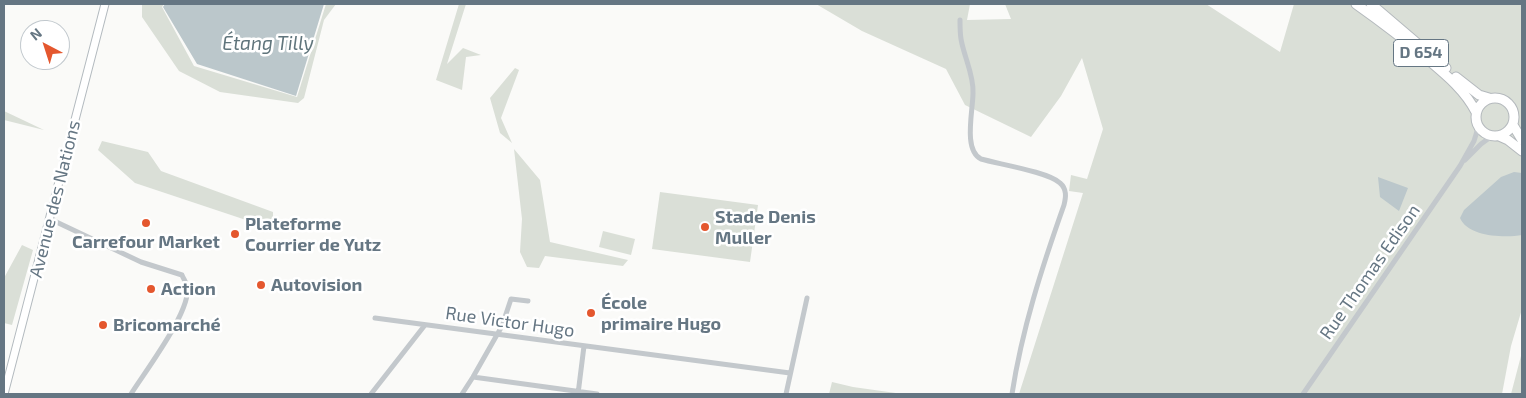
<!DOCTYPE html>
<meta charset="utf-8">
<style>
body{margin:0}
#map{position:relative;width:1526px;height:398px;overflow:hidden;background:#fafaf8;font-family:"Exo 2",sans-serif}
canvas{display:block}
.frame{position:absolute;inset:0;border:5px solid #657683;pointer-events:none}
.north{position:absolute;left:20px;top:20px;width:50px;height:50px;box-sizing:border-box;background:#fff;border:1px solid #c1c8cd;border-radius:50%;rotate:320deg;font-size:14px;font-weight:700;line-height:20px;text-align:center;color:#657683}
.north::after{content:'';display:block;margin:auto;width:18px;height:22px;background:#e4572e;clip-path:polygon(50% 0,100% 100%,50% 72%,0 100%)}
</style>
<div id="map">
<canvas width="1526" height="398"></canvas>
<div class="frame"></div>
<div class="north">N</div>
</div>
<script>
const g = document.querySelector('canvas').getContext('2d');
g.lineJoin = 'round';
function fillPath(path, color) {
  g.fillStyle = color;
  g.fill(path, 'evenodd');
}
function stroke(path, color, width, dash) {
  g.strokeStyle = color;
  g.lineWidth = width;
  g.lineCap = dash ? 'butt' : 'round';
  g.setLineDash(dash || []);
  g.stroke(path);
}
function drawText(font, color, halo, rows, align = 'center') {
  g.font = font + ' "Exo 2",sans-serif';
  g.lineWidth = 5;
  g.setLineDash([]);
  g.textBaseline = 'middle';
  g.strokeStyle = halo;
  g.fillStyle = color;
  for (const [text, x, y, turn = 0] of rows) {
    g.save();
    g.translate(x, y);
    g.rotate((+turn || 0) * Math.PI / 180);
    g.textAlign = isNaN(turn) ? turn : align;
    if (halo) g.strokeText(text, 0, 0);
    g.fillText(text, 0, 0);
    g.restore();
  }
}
fillPath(new Path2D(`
 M142,4H164L162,7L194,66L297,97L326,4H336L324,20L304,98L298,103L220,92L179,71L142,17Z
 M459,4H466L447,64L463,48L481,55L466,57L462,90L436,80Z
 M816,4H970L967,20L1011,19L1005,4H1206L1280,52L1294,4H1522V309L1511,346L1502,394H1019L1083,193L1069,191L1071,175L1087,179L1103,129L1082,58L1061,96L1031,137L965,105L946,69L862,31Z
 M515,68L519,70L501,118L512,143L500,133L490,98Z
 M4,111L44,130L4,120Z
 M102,141L148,152L161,171L273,212V229L135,183L98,150Z
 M514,149L540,180L550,242L628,260L623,266L545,256L539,268L527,267L520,252L522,219Z
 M660,192L758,205L750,262L652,249Z
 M603,231L635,239L631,255L599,247Z
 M22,245L33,250L12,325L4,323V278Z
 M1522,352V394H1511Z
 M832,382L853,387L903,394H829Z`), '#dadfd7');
fillPath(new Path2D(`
 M165,4H324L296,96L197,64L163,7Z
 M1514,172L1522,173V235C1505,238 1468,237 1460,218L1464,210L1501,177Z
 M1378,177L1408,188L1399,211L1380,197Z`), '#bbc7cb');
const secondary = new Path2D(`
 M4,394L105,4`);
const trunk = new Path2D(`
 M1356,4C1380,21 1404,39 1426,58C1445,74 1465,90 1476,112
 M1371,4L1446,68
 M1456,77L1479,95L1489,98
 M1476 117a19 19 0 1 1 38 0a19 19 0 1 1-38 0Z
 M1513,125L1522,140
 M1499,136L1508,140L1522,151`);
stroke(secondary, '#b3babf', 9);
stroke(trunk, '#b4b9bd', 11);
stroke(new Path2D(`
 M960,20C960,26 960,33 961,39C964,57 974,75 973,93C973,111 963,150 981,159C998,164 1049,172 1060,183C1067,189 1066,197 1064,205C1042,267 1022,329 1012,394
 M1465,160L1481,144L1492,136
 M50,219L141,262L182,275C183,278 186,282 187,286C193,309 144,373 131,394
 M375,318L790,373
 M473,377L597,394
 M371,394L425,325
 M462,394L473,377L502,326L511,299L528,301
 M578,394L584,346
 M786,394L807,298
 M1303,394L1460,166L1474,141L1478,128`), '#c3c8cc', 5);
stroke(secondary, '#fff', 7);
stroke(trunk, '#fff', 9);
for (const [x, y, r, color] of [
 [146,223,5,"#e4572e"],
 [705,227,5,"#e4572e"],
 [235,234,5,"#e4572e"],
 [261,285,5,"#e4572e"],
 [151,289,5,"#e4572e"],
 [591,313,5,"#e4572e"],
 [103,325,5,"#e4572e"]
]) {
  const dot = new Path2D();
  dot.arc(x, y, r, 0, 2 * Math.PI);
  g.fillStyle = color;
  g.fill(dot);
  stroke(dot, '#fff', 2);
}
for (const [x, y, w] of [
 [1421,53,55]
]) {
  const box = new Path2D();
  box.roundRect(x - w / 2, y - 13.5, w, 27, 4);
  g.fillStyle = '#fff';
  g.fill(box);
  stroke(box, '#657683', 1);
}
drawText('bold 16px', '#657683', null, [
 ["D 654",1421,53]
]);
drawText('18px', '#657683', '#fff', [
 ["Avenue des Nations",55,199,-76],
 ["Rue Thomas Edison",1370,272,-55],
 ["Rue Victor Hugo",510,322,8]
]);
drawText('bold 18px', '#657683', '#fff', [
 ["Stade Denis",715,217],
 ["Muller",715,238],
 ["Plateforme",245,224],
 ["Courrier de Yutz",245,245],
 ["Carrefour Market",146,242,"center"],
 ["Autovision",271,285],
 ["Action",161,289],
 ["École",601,303],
 ["primaire Hugo",601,324],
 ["Bricomarché",113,325]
], 'left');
drawText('italic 19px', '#60757c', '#fff', [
 ["Étang Tilly",268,44]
]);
</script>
